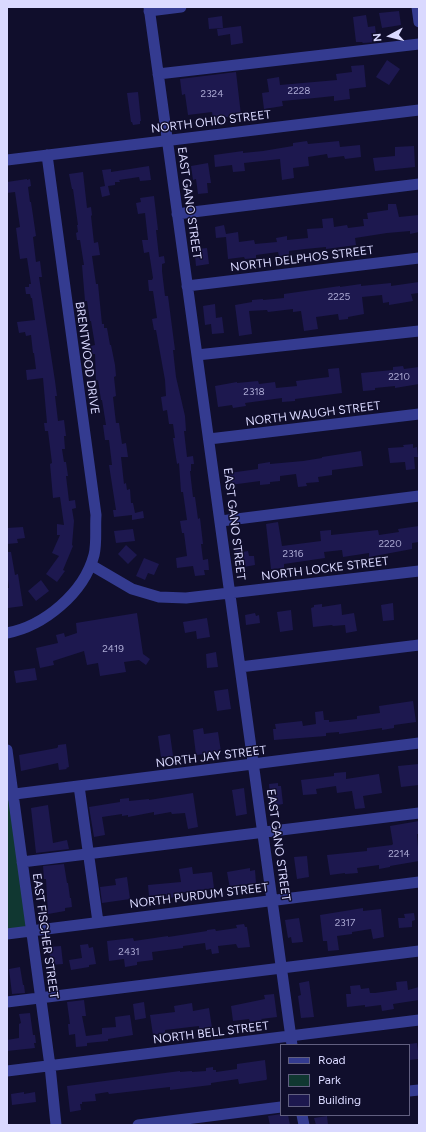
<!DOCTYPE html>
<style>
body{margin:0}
#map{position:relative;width:426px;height:1132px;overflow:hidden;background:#100e2c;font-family:Figtree,sans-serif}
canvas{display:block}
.frame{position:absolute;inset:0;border:8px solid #dad9ff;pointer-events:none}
.legend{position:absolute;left:280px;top:1044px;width:130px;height:72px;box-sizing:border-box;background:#100e2c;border:1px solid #615f80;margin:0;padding:5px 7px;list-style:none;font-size:12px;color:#dad9ff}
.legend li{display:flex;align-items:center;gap:8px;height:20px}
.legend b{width:20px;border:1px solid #615f80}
.north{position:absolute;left:370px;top:16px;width:40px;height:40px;-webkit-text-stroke:3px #100e2c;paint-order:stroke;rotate:263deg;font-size:11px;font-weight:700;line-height:16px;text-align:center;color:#dad9ff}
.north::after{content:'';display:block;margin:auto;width:14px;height:18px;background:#dad9ff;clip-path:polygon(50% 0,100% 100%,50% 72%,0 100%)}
</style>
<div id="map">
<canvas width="426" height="1132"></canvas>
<div class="frame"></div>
<ul class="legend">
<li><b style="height:5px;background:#343b90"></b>Road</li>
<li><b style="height:11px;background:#103731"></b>Park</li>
<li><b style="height:11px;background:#1d184f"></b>Building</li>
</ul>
<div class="north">N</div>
</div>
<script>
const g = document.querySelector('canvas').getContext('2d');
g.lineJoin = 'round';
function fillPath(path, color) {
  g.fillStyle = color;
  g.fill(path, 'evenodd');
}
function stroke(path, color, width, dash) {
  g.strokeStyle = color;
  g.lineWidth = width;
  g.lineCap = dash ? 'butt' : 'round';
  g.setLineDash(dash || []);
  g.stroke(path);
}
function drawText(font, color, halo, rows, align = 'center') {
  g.font = font + ' Figtree,sans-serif';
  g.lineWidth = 3;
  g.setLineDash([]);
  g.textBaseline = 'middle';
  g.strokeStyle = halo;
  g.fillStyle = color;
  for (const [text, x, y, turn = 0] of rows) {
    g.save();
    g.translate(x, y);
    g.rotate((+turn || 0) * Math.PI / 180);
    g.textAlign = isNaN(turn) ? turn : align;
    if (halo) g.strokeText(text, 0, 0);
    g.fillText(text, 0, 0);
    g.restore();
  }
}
fillPath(new Path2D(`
 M13,794L31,931L7,934V795Z`), '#103731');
fillPath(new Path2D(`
 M399,11L401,25L382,28L379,13Z
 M366,15L368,27L375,26L377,42L363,43L362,42H356L353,17Z
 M222,16L223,28L209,29L208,18Z
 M241,26L243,43L231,45L230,34L218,36L217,29Z
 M387,60L400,69L389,85L376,77Z
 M364,65L366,87L349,89L350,99L334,101V96L315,98L282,101L283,106L264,109L262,93L269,92L267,79L279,77L280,85L337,80L336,74L352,72L351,66Z
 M236,72L241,115L213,119L212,112L188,115L185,94L182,95L180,79Z
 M138,92L141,121H140V124L133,125L132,122H131L127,93Z
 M307,141L308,144L339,141L340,147L360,145L361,157L345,159L344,156L328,158L327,154L308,157L309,166L293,168L294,178L282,180L280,159L244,163L245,171L233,172L232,165L215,167L214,155L243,151V153L263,151L293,146V143Z
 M414,146L415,167L375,171L373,158L395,156V147Z
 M208,163L211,183H207L208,193L198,194L196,179L193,180L191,166Z
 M149,166L151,180L140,181L139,177L119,180L120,182H115V185L108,186L110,195L102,197L100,187L105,186L102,170L111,169V172Z
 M83,172L87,208L91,207L92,215L91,216L94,243L98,242L100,255L92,256L96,284H98L102,324H104V328H107L110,345H111L115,365L116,376L114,377L116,396L113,397L116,423H119L122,444L126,443L128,457H121L124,484L126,483L127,490L130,489L131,503H133L135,513L143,511L144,518L132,520V515L114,517L113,510H116L109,465H112L109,440H105L103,425H106L102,400H101L98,380L96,381L95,354H92L91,346L95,345L91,321H90L87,301H85L82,265H84L80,240H77L76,233L78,232L77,225H78L73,189H72L69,174Z
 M27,179V180L30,179L31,186L28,187L30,202H31L36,236L33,237L36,262L40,261L42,277H39L55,381L57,396H55L58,421L64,420L66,436H64L65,449H62L64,462H66L68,476H66L69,501L75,500L76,508L72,509L74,521L72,545L73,546L63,570L65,571L57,582L46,574L59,556L52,553L60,535H57V524L64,525L60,497L53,498L50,464L52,463L48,431H45L44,423H47L43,378L27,380L26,370L36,369L34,353H33L31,335L26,336L25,332L19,333L17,322L35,320L32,298H31L30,294H26L25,287H29V284H31L27,258L20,259L16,228L20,227L15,192L7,193V182Z
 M154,196L158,230H156L159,257L164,256L165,263L162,264V271L165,296H168L175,350H173L176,377L185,416L186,431H184L187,457L193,456L194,464H191V471H190L193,497H195L198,519L200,518L203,544H201L203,560L208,559L209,570H204L205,575L195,576L193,566L177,568L176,558L187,556L184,533H182L180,521L187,520L183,492H181L179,463L177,464L173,438H175L173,424H169L167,410L163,411L161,397L166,396L165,380L156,330H154L152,319L157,318L153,291H149L148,280H152L153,278L149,252L144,253L142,240H148L145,213L138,214L136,203L141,202L140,198Z
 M388,204H396L399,217L419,215V232L410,234V231L387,233L355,238L356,245L326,249V247L305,249L289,251V255L279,256L278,252L256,255V258L245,259L244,257L228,259L226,237L216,238L215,227L224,225L226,234L238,232L239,242L254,240L255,244L277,242L276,238L287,236V240L308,238L307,229L323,228L322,219L333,218L334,227L347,225L348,228L364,226L363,219H368L367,213L388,210Z
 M207,248L209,264L196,266L195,256H199L198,249Z
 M419,282V293L411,294L413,301L389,305V302L383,303L382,295L362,297L364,314L348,317V319L339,320L338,314L316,317L318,329L304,331L301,311L293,312V309L268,312L267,310L249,311L252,334L239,336L235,305L252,302V300L263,299V300L284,298V294L340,286V287L361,284V286L391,283V286Z
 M215,304L216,318L222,317L224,333L212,334L211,324L205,325L203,306Z
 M403,366L404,369L419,367V384L395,388V386L375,388V390L363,391L361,373L393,370V367Z
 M339,368L342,393L295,399V401L282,402V398L245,403L246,406L233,408L232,405L218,407L215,386L237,382V383L258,381L259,384L275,382L276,388L297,386L296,381L329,377L328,369Z
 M413,444V448L417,447L418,457H414L415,469L406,470L405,462L390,463L388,448L404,447L403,445Z
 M361,451L363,466L332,470V475L318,477L319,482L306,483L307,486L298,487L296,474L280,476V481L270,482V484L260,485V481L230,485L229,473L258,469V464L270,462V464L303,461L322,458V457Z
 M278,522L282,546L321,541L320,531L331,530V535L378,530L379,535L399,532L398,529L419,526V542L412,543V549L369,557V553L343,557L342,550L324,552L325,558L284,564V568L271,569L266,524Z
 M23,527L25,538L17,539L18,543L7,544V528Z
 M133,529L135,541L116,543L114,531Z
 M126,545L137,555L128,564L118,554Z
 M243,549V552L248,551L249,556H254L255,565L238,568L235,550Z
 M7,552H11L15,575L18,574L23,606L8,608L7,588H9L7,572Z
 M144,558L159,564L154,575L148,573L145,580L136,576Z
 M41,580L49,591L36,601L28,591Z
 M393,603L394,620L383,621L381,605Z
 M322,604V607L341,604L342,615L354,613L357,631L346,633L345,625L333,626L332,625L313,627L311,608L314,607V605Z
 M291,610L293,630L280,632L277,612Z
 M137,613L143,654L150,659L146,665L139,660L124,662L126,672L100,676L98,663L87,665L84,651L53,661L54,665L40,668L36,648L58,643L56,635L64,633L65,637L77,633L76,623Z
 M255,613L256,616L259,615L260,623L246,625L245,615Z
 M207,618L210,637L197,639L196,631L185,633L183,622Z
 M216,652L218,667L207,668L206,654Z
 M35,668L37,680L16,683L14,671Z
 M228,689L231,709L217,711L214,691Z
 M413,701L416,722L394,725V728L382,730V728L339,734V732L326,733V736L274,740L273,729H276L275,724L302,721L303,726L316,724L315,712L323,711L324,720H329V722L357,719V716L380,713L379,706Z
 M203,728L204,734L218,732L221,752L196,755L193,730Z
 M170,734L173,756L161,757L158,736Z
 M66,744L69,767L66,768L67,769L59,770L58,763L21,771L19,755L57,748L58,747V745Z
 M419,764V785L401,787L398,766Z
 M346,772V779L379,774L382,793L363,796L365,808L355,809L352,791L337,793L336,786L316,789L317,794L303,795L301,780L334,776V773Z
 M278,783V786H281L283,804L271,806L269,784Z
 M244,788L247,814L236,816L232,790Z
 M193,793L198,827L188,829L185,813L172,814L171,812L154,815V812L128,817V815L122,816V814L102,817L105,835L94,837L89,807L120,802V799L129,798V801L149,799V800Z
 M48,805L53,843L67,840L69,849L36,853L31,808Z
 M419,821V834H417L419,861L390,866V867L379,869V865L357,868L358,873L345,874V873L330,875L327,855L367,851V848L392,845L393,844L390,826Z
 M307,856L309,877L297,879L294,857Z
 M64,864L67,883H68L70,898H71L72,907L65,908V911L48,914L46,879H44L43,866Z
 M192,867L193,874L212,872L214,888L179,893V897L167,898L166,894L149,896L148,885L181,882L179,869Z
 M250,868V871L255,870L256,883L243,885V887L230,889L227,872Z
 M127,877L130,899L102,903L100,887L116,885L115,879Z
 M363,908V911L381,909L384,937L373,939L371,929L352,932V934L337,936L339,950L328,951L327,941H323L320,915Z
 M414,913L415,920L412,921V927L399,928L398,918H405L404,914Z
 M299,918L303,942L292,943L291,937L288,938L285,920Z
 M244,924L245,927H247L250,947L238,948L236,944L218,946L219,953L212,954L211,949L206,950L205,943L183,946V948L152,952L153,960L137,962V965L125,967L124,959L109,961L107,941L133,938L134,941L168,936V937L207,931V930L215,929L216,931L237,928L236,925Z
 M88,944L89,948L93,947L96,964L89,965V967L71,970L69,960L82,958L80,945Z
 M61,946L63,964L51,965L49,947Z
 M20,967L23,985H24L25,993L12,994L9,969Z
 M309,981L314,1017L301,1018L298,996L301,995L299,983Z
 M407,981L408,990L419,987V1000L393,1004L394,1009L382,1011L381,1005L365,1007V1005L347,1007L346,994H351L350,986L360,985L361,989L369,988L370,993H375L397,990L396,982Z
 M274,994L277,1017L261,1019L262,1020L250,1022L249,1019L233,1021L231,1006L265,999L264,995Z
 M84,1000L86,1016H82L86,1036L102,1034V1028L116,1027L115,1017L130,1015L133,1035L108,1039V1041L87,1043V1046L76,1047L75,1034L69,1035L68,1024H70L67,1002Z
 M144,1002L146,1018L135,1020L133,1004Z
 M192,1003L193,1011L209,1008L212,1028L199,1029V1026L165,1030V1033L153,1035L150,1015L175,1012L174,1006Z
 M30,1013L33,1035H35L36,1043H34L35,1048L7,1051V1040L19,1038V1024L21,1023L19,1014Z
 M417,1043L419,1059L409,1060V1044Z
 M265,1060L267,1079L266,1080L239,1084L238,1079L211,1083V1085L170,1090V1087L109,1094L108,1092L95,1094L96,1101L82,1102V1104H80L81,1110L70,1112L67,1086L180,1071V1072L192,1071V1072L206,1071V1068L213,1067V1070H216V1072L237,1069V1064Z
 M24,1092V1094L35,1092L36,1102L12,1105L11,1094Z
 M281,1114L288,1115L290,1125H270L268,1116Z
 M327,1116L328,1125H316L314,1118Z`), '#1d184f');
stroke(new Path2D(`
 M149,7L292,1045
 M417,7L419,22
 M149,11L181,7
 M158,74L419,44
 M7,160L419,110
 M177,214L419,184
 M187,286L419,258
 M197,355L419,331
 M209,439L419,414
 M221,521L419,496
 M91,565L132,589L159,597L186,598L419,571
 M7,633C44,626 84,593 94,555C97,543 95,528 96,515L47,155
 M240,667L419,645
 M7,750L50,1066L56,1125
 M79,786L98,922
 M7,795L419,743
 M22,862L419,813
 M7,934L419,882
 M7,1002L419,951
 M7,1071L419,1020
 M409,1091L419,1090
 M302,1115L304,1125
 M138,1125L281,1107`), '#343b90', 11);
drawText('10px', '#aba9d3', null, [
 ["2228",299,91],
 ["2324",212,94],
 ["2225",339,297],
 ["2210",399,377],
 ["2318",254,392],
 ["2220",390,544],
 ["2316",293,554],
 ["2419",113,649],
 ["2214",399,854],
 ["2317",345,923],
 ["2431",129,952]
]);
drawText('12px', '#dad9ff', '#100e2c', [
 ["NORTH OHIO STREET",211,122,-7],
 ["EAST GANO STREET",189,203,82],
 ["NORTH DELPHOS STREET",302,259,-7],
 ["BRENTWOOD DRIVE",87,358,82],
 ["NORTH WAUGH STREET",313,414,-7],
 ["EAST GANO STREET",234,524,83],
 ["NORTH LOCKE STREET",325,569,-7],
 ["NORTH JAY STREET",211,757,-7],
 ["EAST GANO STREET",278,845,82],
 ["NORTH PURDUM STREET",199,896,-7],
 ["EAST FISCHER STREET",45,936,82],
 ["NORTH BELL STREET",211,1033,-7]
]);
</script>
